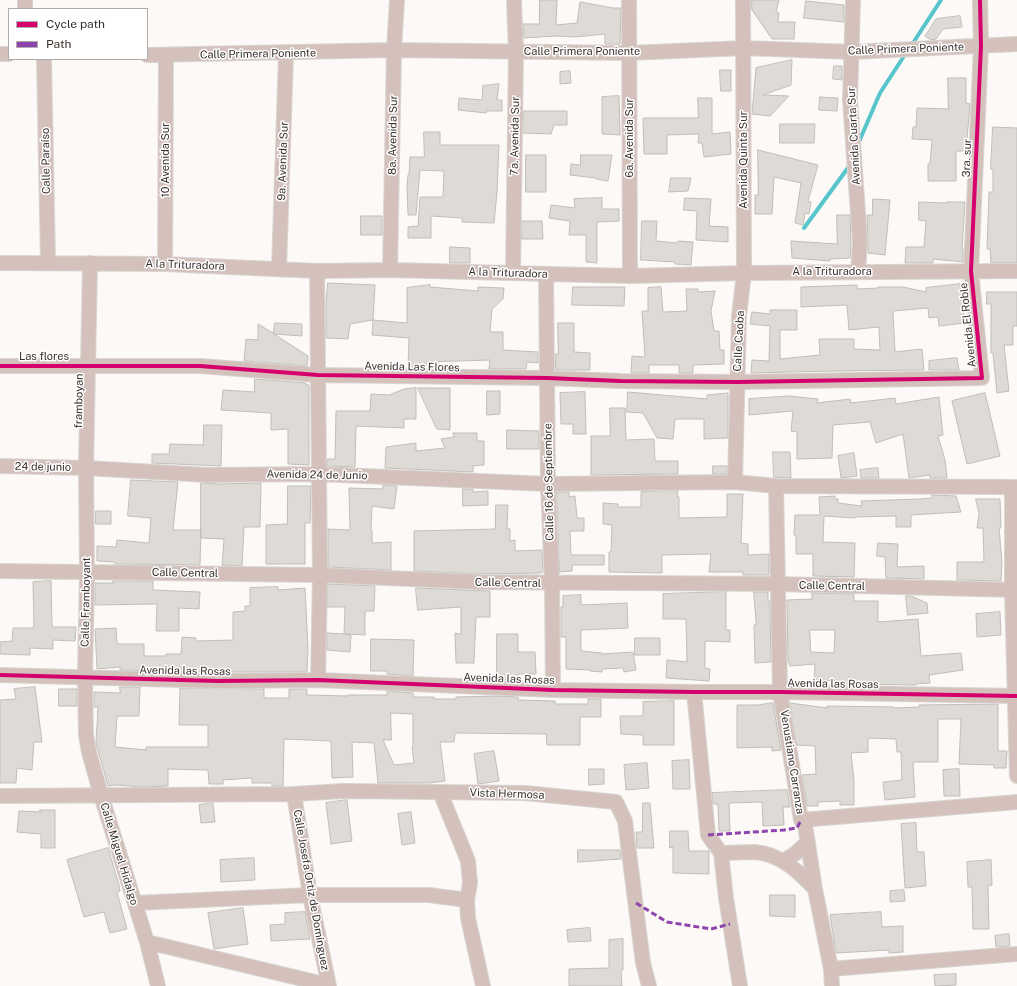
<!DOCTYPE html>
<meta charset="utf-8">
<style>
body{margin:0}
#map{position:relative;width:1017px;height:986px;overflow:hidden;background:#fcf9f7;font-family:"Public Sans",sans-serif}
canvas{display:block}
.legend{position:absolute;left:8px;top:8px;width:140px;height:52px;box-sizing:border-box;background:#fff;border:1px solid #b0acab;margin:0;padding:5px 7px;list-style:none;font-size:12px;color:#39302c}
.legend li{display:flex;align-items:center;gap:8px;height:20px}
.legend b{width:20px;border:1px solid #b0acab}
</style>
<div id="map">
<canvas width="1017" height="986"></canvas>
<ul class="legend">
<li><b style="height:5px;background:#d6006c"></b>Cycle path</li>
<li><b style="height:5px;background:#8e44ad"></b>Path</li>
</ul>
</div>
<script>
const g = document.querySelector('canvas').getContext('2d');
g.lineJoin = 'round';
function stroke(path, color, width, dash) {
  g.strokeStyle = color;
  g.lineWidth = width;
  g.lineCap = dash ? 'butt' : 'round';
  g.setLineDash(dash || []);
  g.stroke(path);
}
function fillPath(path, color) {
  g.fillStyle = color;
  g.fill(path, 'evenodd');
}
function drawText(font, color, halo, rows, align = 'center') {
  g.font = font + ' "Public Sans",sans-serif';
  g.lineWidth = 3;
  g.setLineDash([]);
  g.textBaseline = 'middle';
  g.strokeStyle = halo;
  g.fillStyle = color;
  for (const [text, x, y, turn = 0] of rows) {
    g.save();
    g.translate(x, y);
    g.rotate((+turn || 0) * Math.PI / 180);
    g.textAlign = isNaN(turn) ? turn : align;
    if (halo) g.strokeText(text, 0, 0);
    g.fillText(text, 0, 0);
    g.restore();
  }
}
stroke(new Path2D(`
 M911,46L941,0
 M858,144L880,93L906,53
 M804,228L850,165`), '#58c5cc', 4);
const building = new Path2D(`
 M540,0H557L556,25L577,23L580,2L613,8H621L620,44H605V34L575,37L556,36L524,38L523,24H539Z
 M752,0H779L776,12L779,13L778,22H795L794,39H772L752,10Z
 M806,1L844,5V22L804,18Z
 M960,16L962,27L943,29L936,39L931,40L925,36L936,19Z
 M792,60L791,85L763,95L789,96L770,116L752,114L756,68Z
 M834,66H842V80L833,79Z
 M720,70H731V91H721Z
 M570,71L571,83L560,84V72Z
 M948,78H966V103L970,104L966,151H956V181H928V164H930L932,140L912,139L913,127H916L917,108L948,109Z
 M499,84L497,100H502V111H487L486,113L458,110L459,98L482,100L483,86Z
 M619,96L620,135L602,134V97Z
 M820,97L838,98L837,111L819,110Z
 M698,98H712V134L730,132L731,154L704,157L702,143H698L699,134L667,135V154H644L643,118H698Z
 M524,111H567V125H554L551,134L523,133Z
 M780,124H815L814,143H780Z
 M993,127L1017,128V263H991L990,249H987L989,192H993V169H991Z
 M424,132H440V145H499L497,192L494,223L462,222V218L431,216V238H408V227L418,226L420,197H443L444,171L420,170L416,215H408L407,186L408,175H409L410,157H424Z
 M758,150L818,165L808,201L811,202L809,214L805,213L803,225L795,223L801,183L774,177L772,214H755V195H758Z
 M526,155H546V192H526Z
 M581,155H612L608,181L596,179V178L570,175L571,164L580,165Z
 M671,178H691L688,191L669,192Z
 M602,198V209H619V221L597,222V263L586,262V235H569L570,221L549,218L551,205L575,208L574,199Z
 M685,198L711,199L709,226L728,227V242L696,240L697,211L684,210Z
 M873,199L890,200L885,255L868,253V241L867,215H872Z
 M919,202L946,203V202H965L962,249H963V262L933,259V263H905L906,247H924L926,221L919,220Z
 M837,215H850L851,242L850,258L830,259V261L792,258L791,241L837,244Z
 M361,216H382V235H361Z
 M522,221H542L543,239H522Z
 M642,221H657L656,241L677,243L678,241L693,242L691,265L675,264V262L641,260Z
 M450,247L470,248V263H450Z
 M328,283L375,285L373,320L350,324L348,339L326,338V304Z
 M960,284L965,323L939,326L938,317L929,318L928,308L893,311L895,352L922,349L924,370L836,371L751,373L752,360L769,361L770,326L750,324L752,312L770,314V310H797V330H780V359L820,355L819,339H854V349L880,350L879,327L849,330L847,305L801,307V287L857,285V289L878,288V287H903L926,292V288Z
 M430,285V287L478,291V287L504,288L503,299L492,309L490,332H503V350L538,352V363L527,362L526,369H489L490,360L426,362V366L408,367L409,338L372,335L373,320L407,323V288Z
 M573,287H625L624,306L572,305Z
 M661,287L663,312L687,311L686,289H698V292L715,291L711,311L714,331H719L720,350H724V364L693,365V373H679V365H649V373H631L632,356L645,357L642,311H648V288Z
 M987,292H1017V326H1013V345H1004L1009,391L997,393L993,353H991V304H987Z
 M275,323L302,324V336L274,334L308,356L307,366L244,361L246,339L258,340V324L273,333Z
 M558,323H574V352L590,353V370H556L555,354H558Z
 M957,358L959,370H929V361Z
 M255,379L306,383V385H309V465L288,464V429L271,430V413L221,410L223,390L254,392Z
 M416,388V419H404V428L356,426L355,467L327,466V459H335L336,411H370L371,394L389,395L404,389Z
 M418,388H450V430L437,429Z
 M487,391H500V414L487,415Z
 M585,392L586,434H573V424H561L560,393Z
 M628,392L707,399V395L728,393V438L704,439V419H675L673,439L657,438L643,413L627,412Z
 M985,393L1000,456L967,464L952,401Z
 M789,396L818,399L817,403L850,399L851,403L895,398L896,404L939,397L943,435L938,436L945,460L947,478H930V475L909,478L903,434L876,443L870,422L833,425L832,458L797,459V432L791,431L793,411L749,415V399Z
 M610,408H625L626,440L654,439L655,461H678V474L591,475V436H610Z
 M204,425H222L221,466L152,463V454H169L170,444L203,445Z
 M507,430L539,431V449H507Z
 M453,433H477V441H484V465L473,466V472L385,468L386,447L416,443V451L445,448L441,439L454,437Z
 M773,452H790L791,478L774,477Z
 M854,453L857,476L841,478L838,456Z
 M713,466H727V474H713Z
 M878,468L879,478H861L860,470Z
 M131,480L178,482L173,530H201L200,565L115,564V562L97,561V546L116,547L117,540L149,543L151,518L128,516Z
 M201,483L221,484L261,483L260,527H244L242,566L222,565L224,539L201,538Z
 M383,485L397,486L394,509L372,506L371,530H372V543L391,542V570L328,567V529L350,530L349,488L383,489Z
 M288,486H311L310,523H305V564H266V525L287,524Z
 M463,489H473V492L488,491V505L463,506Z
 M678,491L677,497H679V518L727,517V494H743L741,543L748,544V555L769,554V575H743V572H709L711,554L662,555V573L609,572V552H611L612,525L603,524V503L618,504V507H641V492Z
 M557,492H569V497L575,496L577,518H584V531H570L571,555H604V565H572V571L560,572Z
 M932,495L956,496L961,512L911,515V527H896V516L855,517V518L824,516L823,542L855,543L854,577L813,576V554H796V535H794L795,515H820L819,497L835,496V499H838V503L862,506L861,501L919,499L932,498Z
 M976,499H1000L1001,528H999L1002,562L1001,581L957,580V562H984L983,528H977L979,514Z
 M496,505H508L507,529H510V541L515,540V551L542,550L543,572L540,573L477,574L414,571V531L495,529Z
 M96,511H111V524H96Z
 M878,543L898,544L897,567L924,566V579L886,578L885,557L877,556Z
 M51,581L52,625L53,627H76L75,641L53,640V649L30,648V655L0,654V642L12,641L13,628H33L34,625L33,582Z
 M113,581H153V590L200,592L199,609L179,608V631H156L157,604L95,605V583H113Z
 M328,584L375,586L374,611H365V635L345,634L351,635L350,652L327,650V633L344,634L345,607H328Z
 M278,587V590L305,588L308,649L307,672H218L120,670V667L97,669L95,629L116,628L117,644H144V656H166V654H181L182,637L196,638V641L233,640V612L245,611V606H250V588Z
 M416,588L490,591V617H476L474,663H456L455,633L461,634V607L418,610Z
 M726,592V630H730V642L705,641V668L710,669L709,681L666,678L667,660L687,662L686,619H663V594Z
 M754,592H768V601H770L771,662L755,663L754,625H756Z
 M812,593L854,594V601H878V622L918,619L921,656L961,653L963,670L929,675L930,683L916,684V685L835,684V681L814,680L815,664L790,666L789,662H788L787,600L812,599ZM810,630H835L834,653L811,652Z
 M581,595V605L627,603L628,628L581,630V651L602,653V654L633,652L636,670L624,672L623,668L602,669V672L590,671V670L566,669V637H561V607H563V596Z
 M906,596H911L927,603L928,613L908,615Z
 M1000,612L1001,635L977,637L976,614Z
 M497,634H518V652H535L536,674H518V680L497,679Z
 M635,638H660V655H635Z
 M371,639L414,640L413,676L387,674V671H371Z
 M35,687L42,742H34L32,770L17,768L16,783H0V700L16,699L14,689Z
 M120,687H140L139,716H117L115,747L146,750V747H208V725H179L180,688L264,689V698H289V689H307V695L348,696V695H387V691L413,693V697H434V699H456V697L496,696L518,697V700L555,701V704H588V699H601V717H580V745H547L546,734L455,733L454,742H440L445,781L430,783H378L374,743L352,742L353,777L332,778L331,741L284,739L283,786H272V783H252V778L223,780V784H209L208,770L168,769V786L143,787L116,785L108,786L96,743L98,707H94V692L120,693ZM391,713L413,714V746L412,747L414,763L394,765L383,740H391Z
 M59,689H77V706H59Z
 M674,701V745H643V735L621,734L620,716H643V702Z
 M773,703L781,750L772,751V747L737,748V705H757Z
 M790,703L827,708V706L894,707V708L919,707V705L998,704V751H1007L1006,768H994V765L959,764L961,719H938V762H913L915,797L885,800L883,782L902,780L901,752H897L896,739L868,738V752L851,753L854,781V805H840V801L818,802V806H807L802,775L816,774L815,746L797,745Z
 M494,751L499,781L478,784L474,754Z
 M689,760L690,789H673L672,761Z
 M647,763L649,788L626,790L624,765Z
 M589,769H604V784L589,785Z
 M959,769L960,796H944L943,770Z
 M787,790L790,807H783L784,825L763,826L762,802L729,803L730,831H719L718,804H713L712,793Z
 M347,800L352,841L331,844L326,803Z
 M213,803L215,822L201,823L199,805Z
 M643,803H650L654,848H637L636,832H642Z
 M40,810H55V848H41V834L17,832L19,811L40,812Z
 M411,812L415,843L402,845L398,814Z
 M916,823L917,852H924L926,886L905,888L901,824Z
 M670,831H688L689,851H709V874L673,873V847L670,848Z
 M108,848L119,885L120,891L117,892L127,929L110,933L104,912L84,917L67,860Z
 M578,850H620L621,859L578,862Z
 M254,858L255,880L221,882L220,860Z
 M991,860L992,885L988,886L989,929H973L972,887H968L967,862Z
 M904,890L905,901L890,902V891Z
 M770,895H795V917L770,916Z
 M243,908L248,944L214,949L208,913Z
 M305,912L310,939L271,941L270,925L285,924V913Z
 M881,912L882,927L903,926V952L889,953V950L836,953L830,915Z
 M590,928L591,941L568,942L567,930Z
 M1009,934L1010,946L996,947L995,936Z
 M623,939V970H621L622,986H569V969L609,968V940Z
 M956,974V985L935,986L934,975Z`);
fillPath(building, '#dedad5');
stroke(building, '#c1beb9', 1);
const minor = new Path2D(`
 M629,0L630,276
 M853,0L850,100L860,242L858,272
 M25,9V0
 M0,54H9
 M147,55L394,50L629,53L744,48L852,52L1017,44
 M44,59L48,263
 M0,263L165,264L317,271L390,270L630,276L744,273L1017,271
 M90,263L86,468L87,572L85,678L86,735L89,752L101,795L147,942L158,986
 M165,264L166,56
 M279,269L286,54
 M390,270L394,50L397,0
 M317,271L320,575L318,680
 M513,272L516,52L514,0
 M546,274L548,484L552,583L553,690
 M0,366H200L318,375L547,378L620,381L737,382L982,378L971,271L981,46L980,0
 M0,466L86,468L208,475L318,474L548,484L735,482L776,486L1017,487
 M735,482L739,316L744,273L743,0
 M776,486L780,692L801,820L805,825L815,889L831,969L832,986
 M1012,487V590L1017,776
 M0,571L320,575L477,582L778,584L1017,590
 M0,675L218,681L318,680L553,690L694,692H780L1017,696
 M694,692L708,835L721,853L726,898L740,986
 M440,792L468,861L470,883L467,900L468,918L483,986
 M294,794L310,895L329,986
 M0,796L294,794L343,791L525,793L616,802L625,821L643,963L649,986
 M801,820L1017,802
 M721,853C732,853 744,852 755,852C781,854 799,872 815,889
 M784,861L796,853L808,842
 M135,903L310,895H429L467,900
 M147,942L328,985
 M831,969L1017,954`);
stroke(minor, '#d8d5d3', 16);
stroke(minor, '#d4c1bc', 14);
stroke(new Path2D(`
 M708,835L784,830L797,828L801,820
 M636,903L667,922L711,929L730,924`), '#8e44ad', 3, [6, 3]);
stroke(new Path2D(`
 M0,366H200L318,375L547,378L620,381L737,382L982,378L971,271L981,46L980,0
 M0,675L218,681L318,680L553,690L694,692H780L1017,696`), '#d6006c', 4);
drawText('11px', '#39302c', '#fff', [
 ["Calle Primera Poniente",906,49,-2],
 ["Calle Primera Poniente",582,52],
 ["Calle Primera Poniente",258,54,-1],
 ["8a. Avenida Sur",393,135,-89],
 ["7a. Avenida Sur",515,136,-89],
 ["Avenida Cuarta Sur",854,136,-93],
 ["6a. Avenida Sur",630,138,-90],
 ["3ra. sur",967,158,-88],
 ["10 Avenida Sur",166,160,-90],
 ["Avenida Quinta Sur",744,160,-90],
 ["Calle Paraíso",46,161,-91],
 ["9a. Avenida Sur",283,161,-88],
 ["A la Trituradora",185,265,2],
 ["A la Trituradora",832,272],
 ["A la Trituradora",508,273,2],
 ["Avenida El Roble",968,325,-96],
 ["Calle Caoba",739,341,-87],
 ["Las flores",44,357],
 ["Avenida Las Flores",412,367,1],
 ["framboyan",79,401,-89],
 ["24 de junio",43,467,1],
 ["Avenida 24 de Junio",317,475,1],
 ["Calle 16 de Septiembre",549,482,-91],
 ["Calle Central",185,573,1],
 ["Calle Central",508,583,1],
 ["Calle Central",832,586,1],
 ["Calle Framboyant",86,602,-89],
 ["Avenida las Rosas",185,671,1],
 ["Avenida las Rosas",509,679,2],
 ["Avenida las Rosas",833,684,1],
 ["Venustiano Carranza",792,762,81],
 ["Vista Hermosa",507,794,2],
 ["Calle Miguel Hidalgo",119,854,73],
 ["Calle Josefa Ortiz de Domínguez",311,890,80]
]);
</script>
